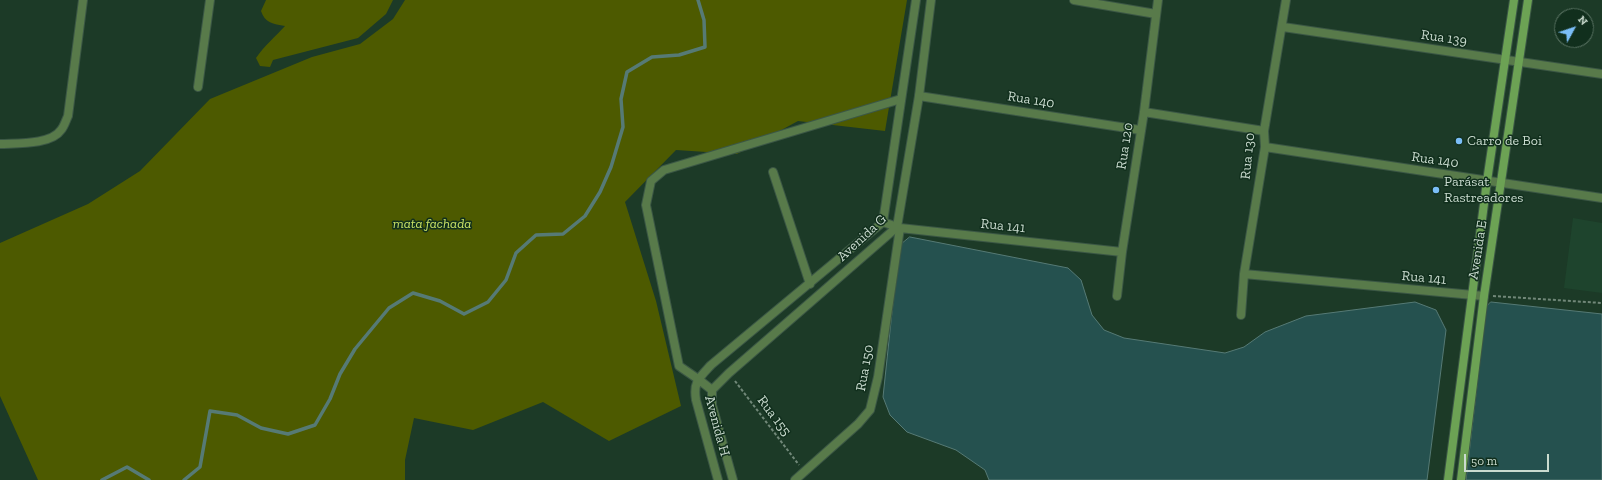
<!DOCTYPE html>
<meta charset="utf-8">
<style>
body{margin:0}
#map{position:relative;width:1602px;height:480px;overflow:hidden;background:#1c3a27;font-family:"Zilla Slab",serif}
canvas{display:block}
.north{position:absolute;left:1554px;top:8px;width:40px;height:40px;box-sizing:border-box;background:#112f1d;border:1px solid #5b7464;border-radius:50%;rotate:50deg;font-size:11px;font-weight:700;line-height:16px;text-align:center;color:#cadbcf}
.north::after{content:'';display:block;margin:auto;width:14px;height:18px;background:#7bbef8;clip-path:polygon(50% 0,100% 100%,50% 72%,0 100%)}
.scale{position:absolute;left:1464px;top:454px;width:85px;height:18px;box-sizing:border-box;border:2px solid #cadbcf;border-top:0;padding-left:5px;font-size:12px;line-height:14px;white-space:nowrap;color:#cadbcf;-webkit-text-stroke:3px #112f1d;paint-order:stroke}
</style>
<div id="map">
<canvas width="1602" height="480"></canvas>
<div class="north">N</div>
<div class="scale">50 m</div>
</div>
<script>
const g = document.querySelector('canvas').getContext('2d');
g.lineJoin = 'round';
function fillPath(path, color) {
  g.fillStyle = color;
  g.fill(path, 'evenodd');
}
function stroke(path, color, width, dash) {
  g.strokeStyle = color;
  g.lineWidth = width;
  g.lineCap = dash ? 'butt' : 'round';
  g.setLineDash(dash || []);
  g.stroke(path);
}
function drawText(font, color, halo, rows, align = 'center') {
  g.font = font + ' "Zilla Slab",serif';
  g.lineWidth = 3;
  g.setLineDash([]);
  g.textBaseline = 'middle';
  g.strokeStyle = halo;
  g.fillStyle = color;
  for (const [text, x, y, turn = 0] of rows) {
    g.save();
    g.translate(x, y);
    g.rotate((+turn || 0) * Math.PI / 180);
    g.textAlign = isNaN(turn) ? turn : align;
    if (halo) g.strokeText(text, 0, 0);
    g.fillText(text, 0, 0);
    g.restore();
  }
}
fillPath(new Path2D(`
 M1573,218L1602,223V293L1564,288Z`), '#1e442d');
fillPath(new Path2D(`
 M266,0H393L386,14L358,38L273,60L270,67L260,66L256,58C264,46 275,37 285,26C273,24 265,23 261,11Z
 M405,0H907L885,131L798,121L737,154L676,150L625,202L656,301L681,406L609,441L543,402L473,430L414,418L405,460V480H38L0,396V243L88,204L140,171L210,99L312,57L360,44L393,19Z`), '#4d5a00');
const water = new Path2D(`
 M910,237L1068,268L1081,280L1092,315L1104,330L1124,338L1225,353L1244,347L1265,332L1306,316L1415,302L1436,310L1446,330L1427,480H989L985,470L956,450L907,432L890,415L883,397L899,246Z
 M1491,302L1602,314V480H1466L1486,307Z`);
fillPath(water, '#25514f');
stroke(water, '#567a75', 1);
stroke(new Path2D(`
 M102,480L127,467L149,480
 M184,480L200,467L210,411L237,415L261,428L288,434L315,425L330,399L340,374L355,349L389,308L413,293L440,301L464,314L488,302L506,280L516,253L536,235L563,234L585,216L600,192L611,167L623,127L621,99L627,72L652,57L679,55L705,47L704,20L698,0`), '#567a75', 3.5);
const minor = new Path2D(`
 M1074,0L1156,14
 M1283,27L1602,74
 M198,87L210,0
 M919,96L1140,130
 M1144,112L1264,131
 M0,144C16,143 51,145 61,130C64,127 66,120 68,116L83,0
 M1265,147L1602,198
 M773,172L810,284
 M883,222L900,228L1122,252
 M1244,274L1484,296
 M1117,296L1122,252L1144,112L1158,0
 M1241,315L1244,274L1265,147L1264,131L1286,0
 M698,379L679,366L646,205L651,181L664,170L901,99
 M795,480L858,424L870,410L878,377L900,228`);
const tertiary = new Path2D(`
 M698,379L712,390
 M712,390L729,373L897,227L919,96L931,0
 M712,390V405L733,480
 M718,480L696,400C693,382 699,378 711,365L883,222L916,0`);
const secondary = new Path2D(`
 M1448,480L1487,181L1514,0
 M1461,480L1484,296L1528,0`);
stroke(minor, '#3b5745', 10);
stroke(tertiary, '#3b5745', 10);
stroke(secondary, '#3b5745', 10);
stroke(new Path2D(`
 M1493,296L1602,303
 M735,381L799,465`), '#718879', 2, [3, 2]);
stroke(minor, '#587a4a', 8);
stroke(tertiary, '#587a4a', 8);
stroke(secondary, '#6ca254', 8);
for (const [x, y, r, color] of [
 [1459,141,4,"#7bbef8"],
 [1436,190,4,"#7bbef8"]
]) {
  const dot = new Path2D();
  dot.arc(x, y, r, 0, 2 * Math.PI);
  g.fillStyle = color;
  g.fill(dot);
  stroke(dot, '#112f1d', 1.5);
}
drawText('14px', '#cadbcf', '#112f1d', [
 ["Rua 139",1444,38,8],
 ["Rua 140",1031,100,9],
 ["Rua 120",1125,146,-81],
 ["Rua 130",1248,156,-84],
 ["Rua 140",1435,160,8],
 ["Rua 141",1003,226,6],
 ["Avenida G",862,238,-43],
 ["Avenida E",1478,250,-81],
 ["Rua 141",1424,278,5],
 ["Rua 150",865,368,-80],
 ["Rua 155",774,416,53],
 ["Avenida H",717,426,75]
]);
drawText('14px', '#cadbcf', '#112f1d', [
 ["Carro de Boi",1467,141],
 ["Parásat",1444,182],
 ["Rastreadores",1444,198]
], 'left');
drawText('italic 14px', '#c9e164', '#112f1d', [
 ["mata fachada",432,224]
]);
</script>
